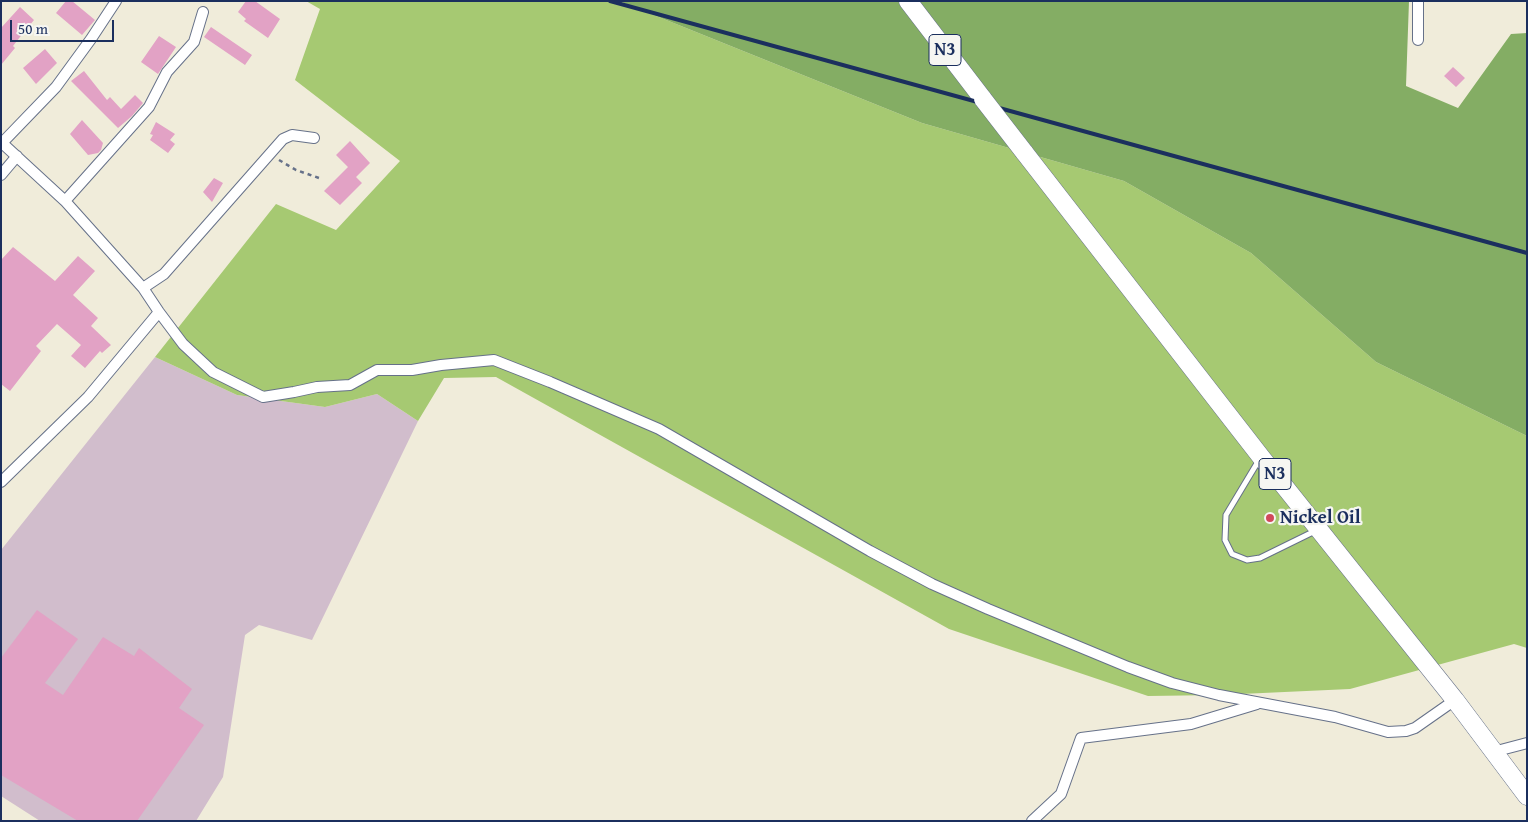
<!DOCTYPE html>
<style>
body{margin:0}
#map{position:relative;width:1528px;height:822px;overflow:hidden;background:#f0ecda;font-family:"Gentium Book Plus",serif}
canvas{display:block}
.frame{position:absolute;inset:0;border:2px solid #1b2f5e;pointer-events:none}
.scale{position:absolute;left:10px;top:20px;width:104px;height:22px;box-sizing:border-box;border:2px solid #1b2f5e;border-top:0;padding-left:6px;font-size:15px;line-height:18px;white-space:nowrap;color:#1b2f5e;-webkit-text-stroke:4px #f6f6f2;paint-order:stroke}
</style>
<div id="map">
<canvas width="1528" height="822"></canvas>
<div class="frame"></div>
<div class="scale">50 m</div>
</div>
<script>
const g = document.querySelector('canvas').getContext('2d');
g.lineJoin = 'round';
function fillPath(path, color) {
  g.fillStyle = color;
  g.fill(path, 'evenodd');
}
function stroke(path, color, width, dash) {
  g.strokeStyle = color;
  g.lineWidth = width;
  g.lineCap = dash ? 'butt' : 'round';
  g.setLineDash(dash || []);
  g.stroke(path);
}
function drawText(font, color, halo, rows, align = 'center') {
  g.font = font + ' "Gentium Book Plus",serif';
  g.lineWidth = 4.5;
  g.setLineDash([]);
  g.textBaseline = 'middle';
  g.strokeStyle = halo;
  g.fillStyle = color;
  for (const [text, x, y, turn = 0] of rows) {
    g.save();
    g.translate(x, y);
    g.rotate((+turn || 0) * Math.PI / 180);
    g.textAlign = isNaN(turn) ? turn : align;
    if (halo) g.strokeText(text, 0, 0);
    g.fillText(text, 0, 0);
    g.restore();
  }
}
fillPath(new Path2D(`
 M155,357L237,395L325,407L377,394L418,421L312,640L259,625L245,635L223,777L196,821H40L1,796V550Z`), '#d1bdcc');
fillPath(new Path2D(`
 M306,1H619L922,123L1124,181L1251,253L1376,362L1527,436V648L1514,644L1350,689L1219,695L1148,696L949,629L496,377L444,378L418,421L377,394L325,407L237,395L155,357L276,204L336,230L400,161L295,80L320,9Z`), '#a6c972');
fillPath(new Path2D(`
 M619,1H1409L1406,86L1458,108L1511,34L1527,33V436L1376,362L1251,253L1124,181L922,123Z`), '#84ad64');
fillPath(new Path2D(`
 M66,1H72L95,20L82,35L56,13Z
 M246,1H255L280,19L268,38L244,21L246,19L238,12Z
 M20,7L34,20L20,37L13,46L15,48L1,65V28Z
 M211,27L252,55L245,65L204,37Z
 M159,36L176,47L158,74L141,62Z
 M45,49L57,63L36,84L23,68Z
 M1453,67L1465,78L1456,87L1444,76Z
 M84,71L107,100L110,97L121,109L135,95L143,103L132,116L118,128L71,81Z
 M82,120L103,143L101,150L98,153L88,155L70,134Z
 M156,122L175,134L170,140L175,144L168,153L150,140L153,135L150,134Z
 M350,141L370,163L356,177L362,183L340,205L324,191L348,167L336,155Z
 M214,178L223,183L212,202L203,192Z
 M13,247L55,281L78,256L95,271L73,295L98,318L91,326L111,345L102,353L100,351L85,368L71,356L81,345L57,324L36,346L41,351L10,391L1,384V260Z
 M37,610L78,639L45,683L63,695L103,637L134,656L139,648L192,689L179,708L204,725L137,821H78L1,775V658Z`), '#e2a2c5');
const service = new Path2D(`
 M1259,460L1226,515L1225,540L1232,554L1247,560L1260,558L1315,531`);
const minor = new Path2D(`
 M1418,40V1
 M1,142L65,201L143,288L159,312L183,344L213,372L263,397L294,392L317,387L350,385L377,370H412L441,365L494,360L550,382L659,429L870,551L932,584L988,609L1128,667L1172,683L1219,695L1335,717L1388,732L1406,731L1415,728L1455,700
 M2,143L56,87L91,39L116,1
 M1,175L17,156
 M65,201L149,107L167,72L194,42L203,12
 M143,288L164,274L283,139L292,135L314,138
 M1,482L88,397L159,312
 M1493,752L1527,743
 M1032,821L1061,794L1081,738L1191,724L1257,704`);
const trunk = new Path2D(`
 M908,1L983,99
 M1024,152L1261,457L1455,700L1527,796`);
stroke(service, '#667189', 7);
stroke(minor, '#667189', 12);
stroke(trunk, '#667189', 19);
stroke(new Path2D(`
 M279,160L296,170L319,178`), '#667189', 2.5, [4, 4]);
stroke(service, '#fff', 5);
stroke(minor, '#fff', 10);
stroke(trunk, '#fff', 18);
stroke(new Path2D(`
 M610,1L1527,253`), '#1b2f5e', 4);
const trunkBridge = new Path2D(`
 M983,99L1024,152`);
stroke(trunkBridge, '#667189', 19, []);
stroke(trunkBridge, '#fff', 18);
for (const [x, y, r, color] of [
 [1270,518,5,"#d1495b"]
]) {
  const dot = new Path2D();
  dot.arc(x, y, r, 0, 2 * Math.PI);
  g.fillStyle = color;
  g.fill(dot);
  stroke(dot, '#f6f6f2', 2);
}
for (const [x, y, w] of [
 [945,50,32],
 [1275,474,32]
]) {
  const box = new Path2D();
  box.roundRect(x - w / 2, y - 15.5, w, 31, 4);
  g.fillStyle = '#f6f6f2';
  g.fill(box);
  stroke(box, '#1b2f5e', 1);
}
drawText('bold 18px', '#1b2f5e', null, [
 ["N3",945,50],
 ["N3",1275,474]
]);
drawText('bold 19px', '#1b2f5e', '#f6f6f2', [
 ["Nickel Oil",1280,518]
], 'left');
</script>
